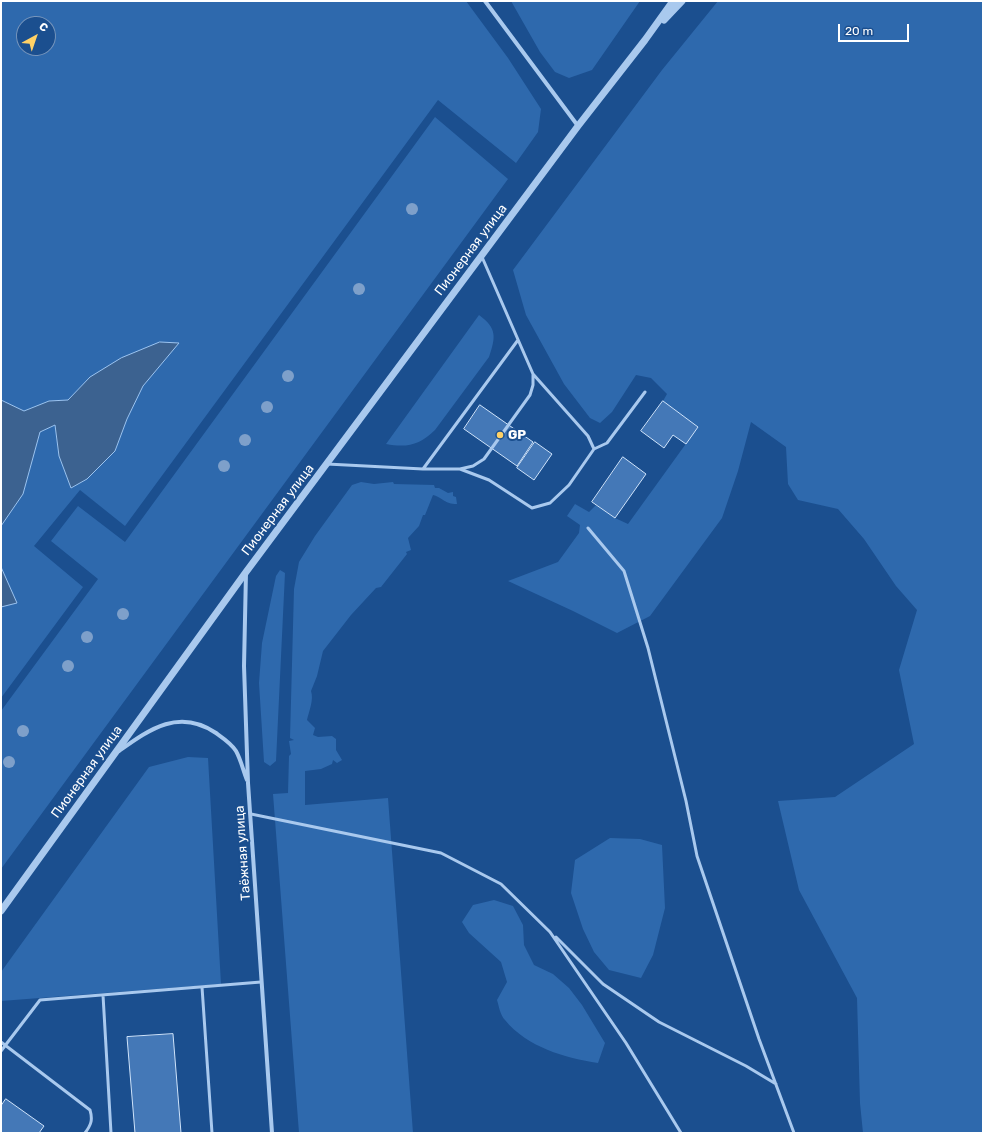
<!DOCTYPE html>
<meta charset="utf-8">
<style>
body{margin:0}
#map{position:relative;width:984px;height:1134px;overflow:hidden;background:#1b4f8f;font-family:Rubik,sans-serif}
canvas{display:block}
.frame{position:absolute;inset:0;border:2px solid #fff;pointer-events:none}
.north{position:absolute;left:16px;top:16px;width:40px;height:40px;box-sizing:border-box;background:#1b4f8f;border:1px solid #7695bc;border-radius:50%;rotate:40deg;font-size:11px;font-weight:700;line-height:16px;text-align:center;color:#fff}
.north::after{content:'';display:block;margin:auto;width:14px;height:18px;background:#ffd166;clip-path:polygon(50% 0,100% 100%,50% 72%,0 100%)}
.scale{position:absolute;left:838px;top:24px;width:71px;height:18px;box-sizing:border-box;border:2px solid #fff;border-top:0;padding-left:5px;font-size:12px;line-height:14px;white-space:nowrap;color:#fff;-webkit-text-stroke:3px #1b4f8f;paint-order:stroke}
</style>
<div id="map">
<canvas width="984" height="1134"></canvas>
<div class="frame"></div>
<div class="north">С</div>
<div class="scale">20 m</div>
</div>
<script>
const g = document.querySelector('canvas').getContext('2d');
g.lineJoin = 'round';
function fillPath(path, color) {
  g.fillStyle = color;
  g.fill(path, 'evenodd');
}
function stroke(path, color, width, dash) {
  g.strokeStyle = color;
  g.lineWidth = width;
  g.lineCap = dash ? 'butt' : 'round';
  g.setLineDash(dash || []);
  g.stroke(path);
}
function drawText(font, color, halo, rows, align = 'center') {
  g.font = font + ' Rubik,sans-serif';
  g.lineWidth = 4;
  g.setLineDash([]);
  g.textBaseline = 'middle';
  g.strokeStyle = halo;
  g.fillStyle = color;
  for (const [text, x, y, turn = 0] of rows) {
    g.save();
    g.translate(x, y);
    g.rotate((+turn || 0) * Math.PI / 180);
    g.textAlign = isNaN(turn) ? turn : align;
    if (halo) g.strokeText(text, 0, 0);
    g.fillText(text, 0, 0);
    g.restore();
  }
}
fillPath(new Path2D(`
 M1,1H466L508,58L541,109L538,132L516,163L438,100L125,526L80,490L34,546L83,587L1,698V607L17,603L1,567V526L23,494L40,432L55,425L59,456L71,488L87,479L115,451L127,419L143,386L159,366L90,377L68,400L49,401L24,411L1,400ZM24,24H48V48H24Z
 M511,1H640L592,70L569,78L555,72L540,52Z
 M718,1H983V1133H863L860,1103L857,998L799,890L778,801L835,797L914,744L899,670L917,610L896,586L864,539L838,509L798,500L788,484L786,447L751,422L738,471L722,518L650,616L617,633L573,611L508,581L558,562L579,533L580,525L567,516L575,504L589,512L596,505L615,518L628,524L698,427L663,401L667,394L651,378L636,375L612,412L600,423L590,418L564,384L526,315L513,270L662,70Z
 M435,117L508,179L1,869V711L98,579L51,541L78,506L125,542Z
 M479,315C497,328 496,337 489,357L435,430C420,445 407,448 386,444Z
 M361,482L374,484L393,482L394,484L434,485L435,488H439L448,493L453,492V496L456,497L457,504C444,504 444,498 433,495L425,515H423L419,526L408,538L411,550L406,552L407,554L381,587L376,588L351,615L323,651L317,676L311,691C314,700 309,711 307,720L315,728L313,735L318,737L332,736L336,739V750L342,760L337,763L333,760L332,764L321,769L305,771V805L388,798L413,1133H299L273,794L288,793L289,756L291,754L289,741L294,740L290,738L294,589L299,562L315,536L352,485Z
 M280,570L285,573L276,761L270,766L264,762L259,683L262,643L276,576Z
 M188,757L208,758L221,984L1,1001V972L149,767Z
 M610,838L640,839L662,845L665,908L653,955L641,978L609,970L594,952L583,929L571,893L575,860Z
 M494,900L513,906L523,925L524,945L534,965L553,974L569,988L582,1005L605,1043L598,1063C565,1058 527,1047 505,1020C500,1015 499,1006 497,1000L507,982L501,962L469,933L462,922L473,905Z`), '#2e69ad');
const water = new Path2D(`
 M160,342L179,343L143,386L127,419L115,451L87,479L71,488L59,456L55,425L40,432L23,494L1,526V400L24,411L49,401L68,400L90,377L121,358Z
 M1,567L17,603L1,607Z`);
fillPath(water, '#3c6290');
stroke(water, '#9cc4f0', 1);
const building = new Path2D(`
 M663,401L698,427L686,444L673,435L664,448L641,431Z
 M480,405L533,442L517,466L464,429Z
 M535,442L552,454L534,480L517,468Z
 M623,457L646,474L615,518L592,502Z
 M173,1034L181,1133H135L127,1037Z
 M6,1099L44,1126L39,1133H1V1106Z`);
fillPath(building, '#4478b7');
stroke(building, '#cfe3fa', 1);
stroke(new Path2D(`
 M594,449L607,443L645,392
 M327,464L423,469H460L473,466L484,459L530,395L533,385V374L482,257
 M423,469L518,340
 M460,469L489,480L532,508L550,503L569,485L594,449L588,436L533,374
 M588,528L624,571L648,648L686,801L697,856L759,1039L794,1133
 M251,814L441,853L501,884L550,932L626,1043L681,1133
 M556,937L603,984L659,1022L746,1066L776,1084
 M202,987L212,1133
 M103,995L111,1133
 M1,1042L90,1110C93,1120 91,1125 85,1133
 M1,1051L40,1000L261,982`), '#a9c9ee', 3);
stroke(new Path2D(`
 M485,1L578,126
 M246,572L244,666L248,783L272,1133
 M119,751C150,729 179,708 216,733C223,738 232,744 236,751C241,760 243,770 247,780`), '#a9c9ee', 4);
stroke(new Path2D(`
 M664,20L682,1
 M1,911L246,572L578,126L645,40L673,1`), '#a9c9ee', 7);
g.fillStyle = '#7ea0ca';
for (const [x, y] of [
 [412,209],
 [359,289],
 [288,376],
 [267,407],
 [245,440],
 [224,466],
 [123,614],
 [87,637],
 [68,666],
 [23,731],
 [9,762]
]) {
  g.beginPath();
  g.arc(x, y, 6, 0, 2 * Math.PI);
  g.fill();
}
for (const [x, y, r, color] of [
 [500,435,4,"#ffd166"]
]) {
  const dot = new Path2D();
  dot.arc(x, y, r, 0, 2 * Math.PI);
  g.fillStyle = color;
  g.fill(dot);
  stroke(dot, '#1b4f8f', 1.5);
}
drawText('13px', '#fff', '#1b4f8f', [
 ["Пионерная улица",471,250,-53],
 ["Пионерная улица",278,510,-53],
 ["Пионерная улица",87,772,-54],
 ["Таёжная улица",243,853,-94]
]);
drawText('bold 13px', '#fff', '#1b4f8f', [
 ["GP",508,435]
], 'left');
</script>
